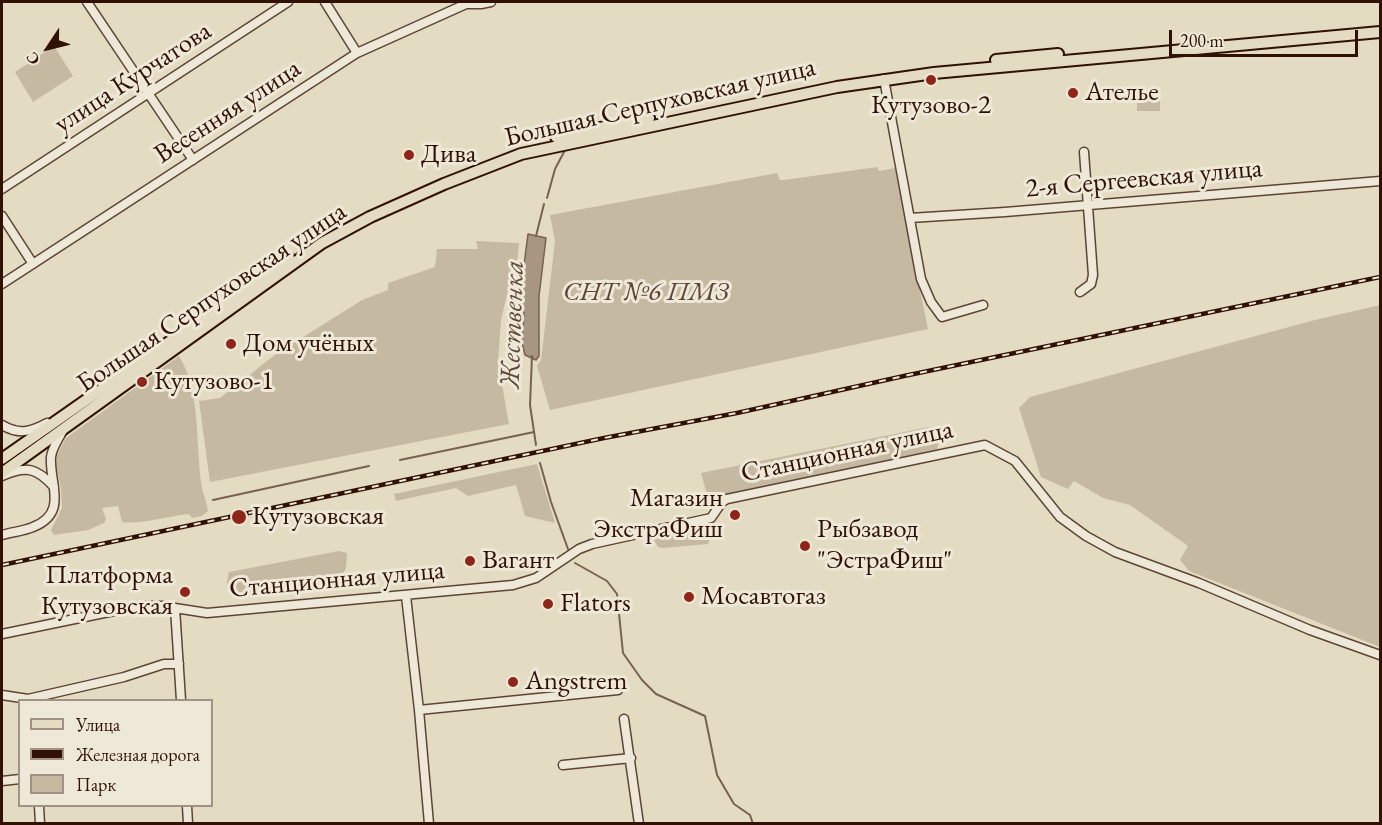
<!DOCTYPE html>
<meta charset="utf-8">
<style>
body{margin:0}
#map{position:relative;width:1382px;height:825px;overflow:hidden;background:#e4dcc2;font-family:"EB Garamond",serif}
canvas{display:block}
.frame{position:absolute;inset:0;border:3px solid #321105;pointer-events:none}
.legend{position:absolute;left:18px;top:699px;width:195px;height:108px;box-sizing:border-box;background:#ede8d7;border:2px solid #a29283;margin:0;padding:8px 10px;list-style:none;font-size:18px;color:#321105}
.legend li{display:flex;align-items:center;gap:12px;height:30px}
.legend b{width:30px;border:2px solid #a29283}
.north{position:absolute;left:18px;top:18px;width:60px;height:60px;-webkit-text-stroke:4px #ede8d7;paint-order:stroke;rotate:235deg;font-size:16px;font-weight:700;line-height:24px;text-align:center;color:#321105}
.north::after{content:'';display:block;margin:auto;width:21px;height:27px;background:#321105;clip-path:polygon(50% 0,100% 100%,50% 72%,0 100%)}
.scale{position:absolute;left:1169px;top:30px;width:189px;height:27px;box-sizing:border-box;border:3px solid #321105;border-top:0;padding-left:8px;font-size:18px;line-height:21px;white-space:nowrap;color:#321105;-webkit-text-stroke:4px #ede8d7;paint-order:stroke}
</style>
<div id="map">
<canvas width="1382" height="825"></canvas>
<div class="frame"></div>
<ul class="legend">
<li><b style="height:8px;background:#e4dcc2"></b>Улица</li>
<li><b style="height:8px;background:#321105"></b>Железная дорога</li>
<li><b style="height:16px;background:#c6b9a2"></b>Парк</li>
</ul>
<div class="north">С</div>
<div class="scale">200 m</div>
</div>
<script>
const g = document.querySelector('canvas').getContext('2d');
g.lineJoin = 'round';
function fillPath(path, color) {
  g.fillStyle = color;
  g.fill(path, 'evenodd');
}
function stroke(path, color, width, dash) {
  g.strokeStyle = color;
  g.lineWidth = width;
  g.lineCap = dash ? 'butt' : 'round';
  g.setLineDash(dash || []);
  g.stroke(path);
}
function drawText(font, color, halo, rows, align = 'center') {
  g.font = font + ' "EB Garamond",serif';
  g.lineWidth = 6;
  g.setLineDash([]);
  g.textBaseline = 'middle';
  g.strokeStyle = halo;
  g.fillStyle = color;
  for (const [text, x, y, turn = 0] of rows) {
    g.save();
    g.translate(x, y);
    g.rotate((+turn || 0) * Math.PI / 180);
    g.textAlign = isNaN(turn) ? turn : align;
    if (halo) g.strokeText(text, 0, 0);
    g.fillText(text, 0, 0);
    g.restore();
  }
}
fillPath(new Path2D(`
 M54,46L73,76L33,102L15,72Z
 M1160,99V111H1137V100Z
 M877,167L879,171L895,168L928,329L550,410L537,366L541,360L555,241L550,215L777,173L780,180H784Z
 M476,241L519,243L516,274H512L501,320L498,362L509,424L210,482L199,401L220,398L276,354L362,300L388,290V283L435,267L437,249H478Z
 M1380,305V647L1189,571L1180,560L1188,546L1130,505L1103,498L1074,481L1068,489L1041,477L1019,408L1030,397L1311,321Z
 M179,356C202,393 195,447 202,488C204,496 207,503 208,511L202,516L192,518L189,514C169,516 139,525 122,522L118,506L102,508L106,519L104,523L88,530L54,535L51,530L62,508L61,488L56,466L57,455L66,438Z
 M929,427L939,439L937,451L773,485L725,496L710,505L701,473Z
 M537,464L555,523L525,516L516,485L468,496L456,488L396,501L394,494Z
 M710,525L712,534L708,544L663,548L658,547L654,540L656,537Z
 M339,551L347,553L346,568L342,576L308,583L294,591L247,597L230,596L227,582L229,572Z`), '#c6b9a2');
const water = new Path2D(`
 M528,234L546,238L539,296V356L536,360L525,355L522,343L524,314L520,296Z`);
fillPath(water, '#a79782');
stroke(water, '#786150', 1.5);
stroke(new Path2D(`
 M547,198L555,169L564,152
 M536,236L544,204
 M532,356L530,405L536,445
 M400,460L534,432
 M540,463L551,502L568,549
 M213,500L369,466
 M575,563L607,581L617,594L623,653L642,680L656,694L705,716L717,775L734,804L750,815L753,824`), '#786150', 2);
const minor = new Path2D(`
 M87,2L193,160
 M325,2L357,53
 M884,79L921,279L931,302L942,317L983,305
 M2,189L288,2
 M2,216L33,264
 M910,218L1005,212L1380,181
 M2,284L357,53L466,4H481L491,2
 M1080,292L1091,284L1093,275L1084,152
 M2,425C19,435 30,432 47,423
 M2,476C26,465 37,468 54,487
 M2,535C12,532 24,531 33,527C69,513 49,483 51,457C52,448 58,440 62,432
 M406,596L419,710L429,824
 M175,608L181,700
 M2,634L138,606H162L207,613L513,585L536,578L579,549L592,544L711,518L722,502L727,499L985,445L1015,461L1060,517L1086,536L1115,552L1199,583L1310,630L1380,655
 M2,695L28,699L124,677L164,664H179
 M419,710L618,690
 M624,719L639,824
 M563,765L631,758
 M2,781L20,779
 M39,806L40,824
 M187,806L188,824`);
const major = new Path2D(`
 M996,60L1058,54
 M556,137L649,118
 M2,459L289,258
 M2,473L322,243L370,217L444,184L521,154L837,87L934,73L1380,32`);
stroke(minor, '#5e4434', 11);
stroke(major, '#321105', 14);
stroke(minor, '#ede8d7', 8);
stroke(major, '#e4dcc2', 10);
const rail = new Path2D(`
 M2,565L604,438L737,413L904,376L1380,277`);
stroke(rail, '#321105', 4.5);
stroke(rail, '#ede8d7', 2, [7]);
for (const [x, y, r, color] of [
 [931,80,6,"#8f2418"],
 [1073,93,6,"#8f2418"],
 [409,155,6,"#8f2418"],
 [231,344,6,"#8f2418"],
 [142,382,6,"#8f2418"],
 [735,515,6,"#8f2418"],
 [239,517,8,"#8f2418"],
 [805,546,6,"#8f2418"],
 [470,561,6,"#8f2418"],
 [185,592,6,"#8f2418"],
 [689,597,6,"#8f2418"],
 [548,604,6,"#8f2418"],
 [513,682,6,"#8f2418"]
]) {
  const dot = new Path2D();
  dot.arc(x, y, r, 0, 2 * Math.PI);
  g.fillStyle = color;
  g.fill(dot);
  stroke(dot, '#ede8d7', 2);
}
drawText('27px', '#321105', '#ede8d7', [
 ["улица Курчатова",133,78,-33],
 ["Большая Серпуховская улица",660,103,-13],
 ["Весенняя улица",228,112,-33],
 ["2-я Сергеевская улица",1144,179,-5],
 ["Большая Серпуховская улица",212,298,-34],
 ["Станционная улица",847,452,-12],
 ["Станционная улица",337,580,-5]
]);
drawText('27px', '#321105', '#ede8d7', [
 ["Ателье",1085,93],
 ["Кутузово-2",931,106,"center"],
 ["Дива",421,155],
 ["Дом учёных",243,344],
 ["Кутузово-1",154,382],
 ["Магазин",723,499,"right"],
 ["ЭкстраФиш",723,530,"right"],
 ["Кутузовская",252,517],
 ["Рыбзавод",817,530],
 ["\"ЭстраФиш\"",817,561],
 ["Вагант",482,561],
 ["Платформа",173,576,"right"],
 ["Кутузовская",173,607,"right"],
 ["Мосавтогаз",701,597],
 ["Flators",560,604],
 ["Angstrem",525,682]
], 'left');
drawText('italic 27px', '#5e4334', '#ede8d7', [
 ["СНТ №6 ПМЗ",646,293]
]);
drawText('italic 28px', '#614737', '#ede8d7', [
 ["Жественка",513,324,-88]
]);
</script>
